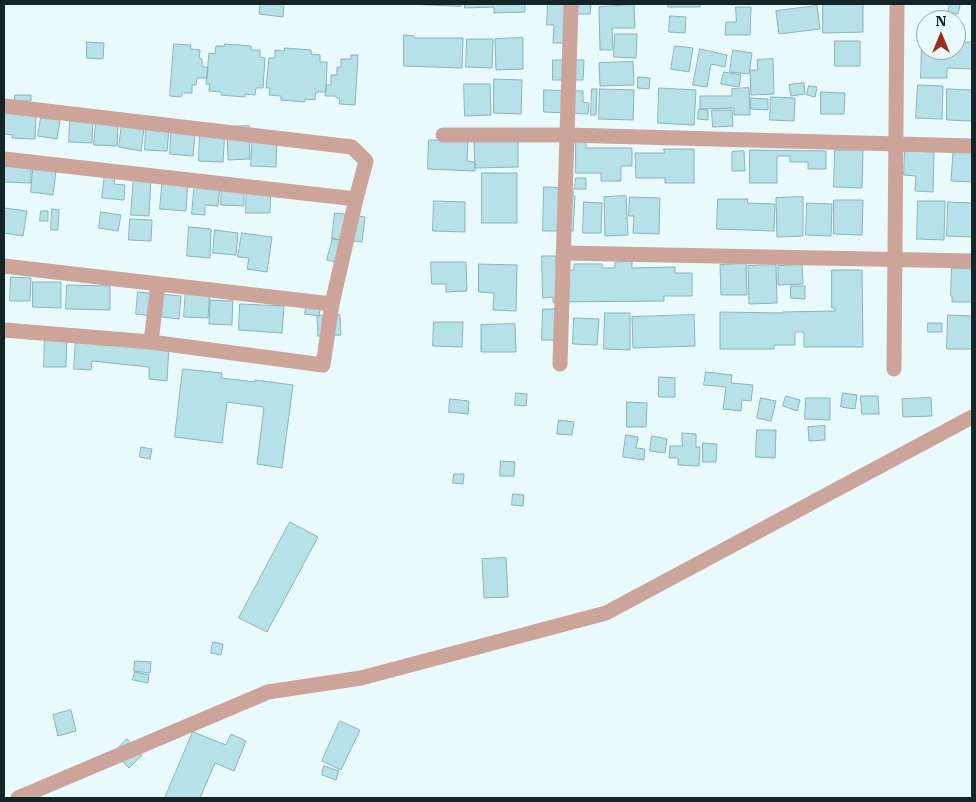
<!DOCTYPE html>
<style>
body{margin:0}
#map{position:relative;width:976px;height:802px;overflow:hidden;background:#e9fafd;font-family:"IBM Plex Serif",serif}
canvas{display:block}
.frame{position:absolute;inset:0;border:5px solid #142528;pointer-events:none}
.north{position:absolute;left:916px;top:10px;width:50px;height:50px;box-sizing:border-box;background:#e9fafd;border:1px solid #94a5a8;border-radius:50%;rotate:0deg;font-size:14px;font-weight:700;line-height:20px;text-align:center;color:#142528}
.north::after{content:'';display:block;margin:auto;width:18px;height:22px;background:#982f1b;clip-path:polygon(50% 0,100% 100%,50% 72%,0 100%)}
</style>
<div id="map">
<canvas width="976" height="802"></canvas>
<div class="frame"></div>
<div class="north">N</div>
</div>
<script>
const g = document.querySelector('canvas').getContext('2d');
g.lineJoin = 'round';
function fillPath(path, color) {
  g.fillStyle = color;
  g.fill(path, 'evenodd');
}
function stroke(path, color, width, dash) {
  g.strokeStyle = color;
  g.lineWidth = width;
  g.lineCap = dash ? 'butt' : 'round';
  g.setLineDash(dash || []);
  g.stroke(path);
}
const building = new Path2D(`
 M257,4H284L283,17L259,14L260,4Z
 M405,4H462L461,6Z
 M465,4H525V12L494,13V7L465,8Z
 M548,4H591L590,14H574L573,43H553L554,25H547Z
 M668,4H700V7H668Z
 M823,4H863V32L823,33Z
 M950,4L960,5L958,14L948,13Z
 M634,5L635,28H612L613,50H600L599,7Z
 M817,6L820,29L779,34L776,11Z
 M736,7H751L750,35H725L726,22H736Z
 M670,16L686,17L685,33L669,32Z
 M615,34H637L636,58L614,57Z
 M404,35L414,36V38H463L462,68L404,66Z
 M523,38V69L496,70L495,39Z
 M467,39H493L492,68L466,67Z
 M835,41H860V66H835Z
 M922,41H926V50H956V42H972V69L947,68V78H921Z
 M87,42L104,43L103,59L87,58Z
 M174,44L191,45L190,49L200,50L199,58L202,59V66L208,68L207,78H197L196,85H192V93H182L181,97L170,96Z
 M225,44L251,46V50H260V57L265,58L263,88H256L255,95L245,94V97L221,95V92L209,91L210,84H206L209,53L215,54L216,46H224Z
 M675,46L693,48L689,72L671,69Z
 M285,48L311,50V54L320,55V62H327L326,92H316L315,100L305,99V102L281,100V96L269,95L270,88H266L269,58H275V50L284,51Z
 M700,49L727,55L725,67L711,64L707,87L693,85Z
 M733,50L752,53L749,74L730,72Z
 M351,55H358L355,105L339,104L340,100L335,96H325L326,85H331V75H337V67L341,68V59H351Z
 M773,59L774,94L751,95L750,70H758L757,60Z
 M553,60H584L583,80H553Z
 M633,62L634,85L600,86L599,63Z
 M724,72L741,75L739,87L721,84Z
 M638,77L650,78L649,89L638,88Z
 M494,79L522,80L521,114L494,113Z
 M804,83L805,94L791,96L789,85Z
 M464,84H490L491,115L465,116Z
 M918,85L943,86L942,119L916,118Z
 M809,86L817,87L815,97L807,95Z
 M659,88L696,90L694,125L658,123Z
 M749,88L750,115H734V108L700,109V96H732V89Z
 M592,89H597L596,115H591Z
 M600,89L634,90L633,120L599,119Z
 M947,89L972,90V121L947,120Z
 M544,90L583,91V102L589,103L588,114L544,112Z
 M821,92L845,93L844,114H821Z
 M15,95H31V101H15Z
 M771,97L795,98L794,121L770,120Z
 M751,98L768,99V110L751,109Z
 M699,109L708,110V120L698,119Z
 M712,110H732L733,126L713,127Z
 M4,113L36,114L35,139L12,138L13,135L4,134Z
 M41,118L60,120L57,139L38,136Z
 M70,120H93L92,143L69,142Z
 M172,121L196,123L193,156L170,154Z
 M96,122L118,124L117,146L94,145Z
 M122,124L144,128L141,151L119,147Z
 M249,126L250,159L228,160L227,127Z
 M146,127L169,128L167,151L145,150Z
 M200,128L225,129L223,162L199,161Z
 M253,133L277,134L276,167L251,166Z
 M429,140L468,141L467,161L475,162V171L428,169Z
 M518,141V167L475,168L474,142Z
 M576,142H586V148H632V166H621V181H601V173H576Z
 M664,149H694V183H665V178H636L635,153H664Z
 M972,149V182L951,181L953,152Z
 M750,150L826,151V169H808V162H790V156H777V183H750Z
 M835,150H863L862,188L834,187Z
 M744,151L745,171H732V152Z
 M905,151L934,152L933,192L915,191L916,176L904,175Z
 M31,155V183L4,182V158Z
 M34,160L57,163L53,195L31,192Z
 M482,173H517V223H482Z
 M105,174L115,175L114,184L125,185L124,200L102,198Z
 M134,175L151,176L149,216L131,215Z
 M163,175L188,177L186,211L160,209Z
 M576,178H586V189H575Z
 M195,181L220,184L218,206L205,205V215L192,214Z
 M222,183H244V206L221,205Z
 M247,185L271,186L270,213H246Z
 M544,187L573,188V196H575L573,231H543Z
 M626,196L628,235L605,236L604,197Z
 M630,197L660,198L659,234L633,233L634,216H629Z
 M803,197V236L777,237L776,198Z
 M718,199H748L747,203L775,204L774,231L717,229Z
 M834,200H863L862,235L834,234Z
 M434,201L465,202V232L433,231Z
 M918,201H945L944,240L917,239Z
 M584,202L602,203L601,233H583Z
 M948,202L972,203V237L947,236Z
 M807,203L832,204L831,236L806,235Z
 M4,208L27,211L23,236L4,233Z
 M52,209L59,210L58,230H51Z
 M41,211H48V221H40Z
 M101,212L121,215L118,231L99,228Z
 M335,213L365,217L362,242L332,239Z
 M130,219L152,220L151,241L129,240Z
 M189,227L211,229L210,258L187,256Z
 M215,230L238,233L236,255L213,253Z
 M242,233L272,237L267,272L247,269L249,258L238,257Z
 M333,238L345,242L339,263L327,260Z
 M542,256H556V270H574V264H602V268H615V262L632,261V268L675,267V273H692V296H664V301L553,302V297L543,298Z
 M431,262H466L467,291L446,292V284H432Z
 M479,264L517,265L516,311L493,310L494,293L479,292Z
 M746,264L747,295H721L720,265Z
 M776,265L777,303L749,304L748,266Z
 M802,265L803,284L778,285V266Z
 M952,268L972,269V302H952V296H951Z
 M832,270H862L863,347H804V332H795V345H774V349H720V312L783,313V312L835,311V308H832Z
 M11,277L31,278L30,301H10Z
 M33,282H61V308L33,307Z
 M67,285L110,286V310L66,309Z
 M791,286H805V299L791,298Z
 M186,287L210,288L208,318L184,317Z
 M138,292L181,296L179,319L136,314Z
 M230,295H233L232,325L209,324L210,300L230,301Z
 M307,302L321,305L319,316L305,314Z
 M240,304L284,306L282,333L239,330Z
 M543,309H555L567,340H542Z
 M605,313H630V350L604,349Z
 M340,315L341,335L318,336L317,316Z
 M694,315L695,346L633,348L632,317Z
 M948,315L972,316V349H947Z
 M574,318L599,319L597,345L573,344Z
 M434,322H463L462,347L433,346Z
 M928,323H942V332H928Z
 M515,324L516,352H481V325Z
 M45,333L67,334L66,367H44Z
 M76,338L169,344L167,381L149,379V367L92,361L91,370L74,369Z
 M183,369L222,373L221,378L255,382V380L293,385L282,468L257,464L264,407L227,402L222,443L175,437Z
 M706,372L732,375L731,383L753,385L751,401L742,400L741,411L723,409L726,387L704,385Z
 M659,377L675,378V397H659Z
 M516,393L527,394L526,406L515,405Z
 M843,393L857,395L855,409L841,407Z
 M786,396L800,400L797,411L783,406Z
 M861,396H878L879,414H862Z
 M761,398L776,401L771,421L757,418Z
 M806,398H830V420L805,419Z
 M931,398L932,416L903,417L902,399Z
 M450,399L469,401L468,414L449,412Z
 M627,402L647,403L646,427H627Z
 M559,420L574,422L572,435L557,434Z
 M825,426V440L809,441L808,427Z
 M757,430H776L775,458L756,457Z
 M682,433L696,434V447H700L699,466L678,465V458H669L670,446H682Z
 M626,435L638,437L636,448L645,449L644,460L623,457Z
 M652,436L667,439L665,453L650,451Z
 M703,443L717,444L716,462H703Z
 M141,447L152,449L150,459L140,457Z
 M501,461L515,462L514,476H500Z
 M454,474H464L463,484L453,483Z
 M513,494L524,495L523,506L512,505Z
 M290,522L318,537L267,632L239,618Z
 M506,558L508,597L484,598L482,559Z
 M213,642L223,644L221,655L211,653Z
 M135,661L151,662L150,673L134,671Z
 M135,672L149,675L148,683L133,680Z
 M71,710L76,731L58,736L53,715Z
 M340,721L360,730L341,770L322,761Z
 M193,732L226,745L231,734L246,741L234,771L215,763L200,798H165Z
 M127,739L142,755L129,768L114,752Z
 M324,766L339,771L336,780L322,775Z`);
fillPath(building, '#b6e1e9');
stroke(building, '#88b2ba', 1);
stroke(new Path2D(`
 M4,106L352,147L366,161L356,199L332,304L323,365L151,342L4,330
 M443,135H567L972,146
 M4,159L356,199
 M563,253L972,261
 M4,266L332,304
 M151,342L158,284
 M560,364L571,4
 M894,369L897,4
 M18,798L268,692L361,678L606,613L972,417`), '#cda49a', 15);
</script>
